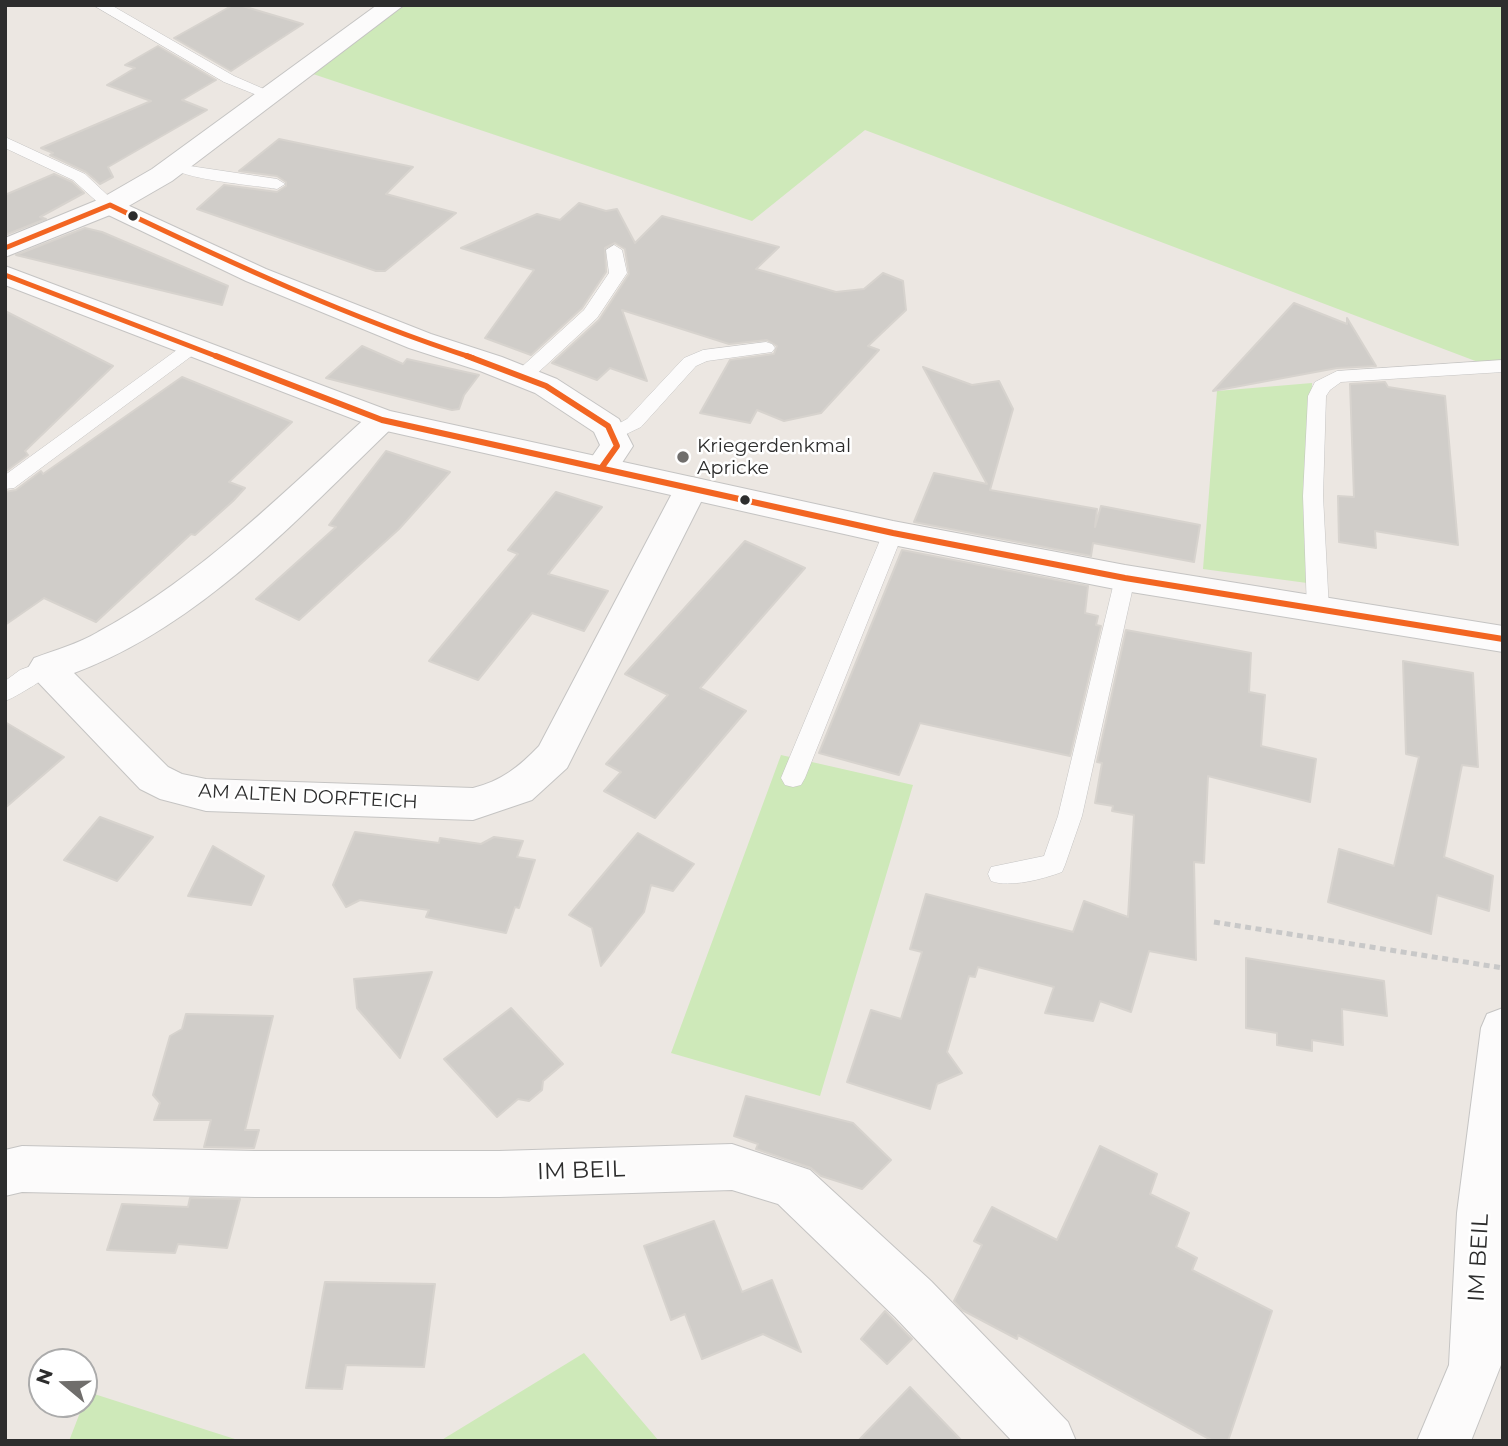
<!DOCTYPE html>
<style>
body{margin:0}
#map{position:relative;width:1508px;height:1446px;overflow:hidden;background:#ece7e2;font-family:Montserrat,sans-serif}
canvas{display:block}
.frame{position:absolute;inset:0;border:7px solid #2d2d2d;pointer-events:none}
.north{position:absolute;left:28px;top:1348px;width:70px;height:70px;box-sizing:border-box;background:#fff;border:2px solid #ababab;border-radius:50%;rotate:289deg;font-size:19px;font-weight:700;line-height:28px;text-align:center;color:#2d2d2d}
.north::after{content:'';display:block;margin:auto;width:24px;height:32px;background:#706e6c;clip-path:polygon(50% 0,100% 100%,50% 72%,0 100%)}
</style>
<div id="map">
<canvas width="1508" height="1446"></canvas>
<div class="frame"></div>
<div class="north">N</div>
</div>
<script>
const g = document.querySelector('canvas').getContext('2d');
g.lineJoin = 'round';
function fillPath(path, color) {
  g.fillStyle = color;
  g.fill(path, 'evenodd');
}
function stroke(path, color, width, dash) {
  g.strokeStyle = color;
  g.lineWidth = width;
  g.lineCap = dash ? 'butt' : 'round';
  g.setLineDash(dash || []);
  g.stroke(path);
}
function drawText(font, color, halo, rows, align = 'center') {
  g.font = font + ' Montserrat,sans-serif';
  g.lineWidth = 5;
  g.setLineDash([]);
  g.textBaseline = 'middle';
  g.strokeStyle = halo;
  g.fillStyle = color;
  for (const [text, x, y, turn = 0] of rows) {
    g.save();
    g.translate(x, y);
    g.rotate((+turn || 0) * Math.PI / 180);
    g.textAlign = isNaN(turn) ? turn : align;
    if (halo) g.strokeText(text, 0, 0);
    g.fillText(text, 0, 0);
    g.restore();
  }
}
fillPath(new Path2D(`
 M400,5H1503V360L1478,362L865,130L752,221L313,74Z
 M1312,383L1307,583L1203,569L1217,391Z
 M781,755L913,785L820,1096L671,1053Z
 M584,1353L659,1441H440Z
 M88,1392L241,1441H69Z`), '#cee9b9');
const building = new Path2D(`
 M233,5H239L303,24L231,71L174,38Z
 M158,46L216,80L182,100L207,110L108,167L113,177L100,184L86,172L50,155L53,153L41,148L151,101L107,85L135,68L125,65Z
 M279,139L413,167L386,194L456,213L385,271H376L197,209L224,185L277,192L286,186V182L277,176L239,171Z
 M54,174L72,182L84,193L40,217L46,219L5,235V195Z
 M579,203L606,211L617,209L635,243L662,216L779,247L756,269L836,292L864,289L883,273L903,281L906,310L868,346L879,350L821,413L784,421L757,410L750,423L700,413L730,360L774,354L777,346L767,340L729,344L622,310L647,381L610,368L597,380L552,363L599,320L629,274L625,249L615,243L605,248L606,272L582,308L531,355L485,338L534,270L461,248L537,214L560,220Z
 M85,228L102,232L228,286L222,305L16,255Z
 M1294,303L1347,324V318L1376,366L1337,368L1213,391Z
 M5,311L113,366L25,451L28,455L5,472Z
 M362,346L403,364L407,359L479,375L464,395L459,409L452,410L326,378Z
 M923,367L972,385L999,381L1013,409L990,490L1097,509L1095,527L1101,506L1200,525L1194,562L1093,543L1091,556L914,522L934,473L987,484Z
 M182,377L292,422L229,482L245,488L233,501L195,535L191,534L96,622L44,598L5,625V492L16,490L41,471L43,474Z
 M1385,382L1388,387L1445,396L1458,545L1375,531L1376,548L1339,542L1338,496L1354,497L1350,384Z
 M386,451L450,472L399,529L299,620L256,599L336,527L329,525Z
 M556,492L602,507L548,574L608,591L584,631L532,613L478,680L429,661L518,554L508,550Z
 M745,541L805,568L700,688L746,711L655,818L604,791L621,772L606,764L668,695L625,674Z
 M902,550L1088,586L1085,613L1098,616L1096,625L1101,626L1070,756L920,723L899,775L819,753Z
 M1126,630L1251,653L1249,692L1265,695L1261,746L1316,759L1310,802L1208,776L1204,863L1194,862L1196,960L1149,951L1131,1012L1100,1001L1093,1021L1045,1013L1054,987L978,967L975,977L969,976L947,1052L962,1073L937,1084L930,1109L847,1082L871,1010L901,1019L922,952L910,949L926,894L1073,932L1084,901L1128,917L1134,815L1112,811L1113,806L1095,803L1102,763L1097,762Z
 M1403,661L1473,673L1478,767L1462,765L1444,857L1493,876L1489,911L1437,895L1431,934L1328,902L1339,849L1394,866L1419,757L1406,754Z
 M5,722L64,757L5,808Z
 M100,817L153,837L117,881L64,860Z
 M355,832L439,843L440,838L481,844L494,837L523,841L517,857L535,860L519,908L515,907L506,933L426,917L429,910L360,900L346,907L333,885Z
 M638,833L694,864L673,891L651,885L644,912L601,966L592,928L569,915Z
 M213,846L264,876L251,905L188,896Z
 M1246,958L1384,981L1387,1016L1342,1009L1343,1045L1312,1040V1051L1277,1045V1033L1246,1028Z
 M432,972L400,1058L357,1008L354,979Z
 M511,1008L563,1064L543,1081L542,1090L529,1101L518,1099L497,1117L444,1059Z
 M186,1014L273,1016L245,1130H259L254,1148L204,1147L211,1120H154L160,1103L153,1095L170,1036L182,1029Z
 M746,1096L853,1123L891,1160L862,1189L821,1176L811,1168L756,1149L758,1144L734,1136Z
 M1100,1146L1157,1174L1150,1194L1189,1213L1176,1247L1197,1258L1192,1270L1272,1311L1228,1441H1213L1018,1335L1017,1339L962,1310L954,1301L982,1245L974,1241L992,1207L1057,1240Z
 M190,1198L240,1199L227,1248L178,1244L175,1253L107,1250L122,1204L188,1207Z
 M714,1221L742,1292L772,1280L801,1352L763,1334L702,1359L685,1314L671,1320L644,1246Z
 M325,1282L435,1284L424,1367L346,1365L342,1389L306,1388Z
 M885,1311L912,1339L887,1364L861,1339Z
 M910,1387L962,1441H858Z`);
fillPath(building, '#d0cdc9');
stroke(building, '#d7d3ce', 2);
const lane = new Path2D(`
 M93,5H111L234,76L280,96L272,101L224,82Z
 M5,137L85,174L118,205L116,208H104L73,180L5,148Z
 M175,160L190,166L277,179L285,184L277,189C254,185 181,180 167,165Z
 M614,245L622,250L627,273L597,318L530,380H516L514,376L516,372L584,310L609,273L606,250Z
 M191,342L200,348L197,352L14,488L5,489V475L185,344Z
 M766,342L772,344L775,348L772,352L707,361L696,366L641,427L612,441L605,439L602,435L605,431L627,419L684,358L703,350Z
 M1503,360V372L1341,382L1330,390L1326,396L1323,496L1329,610L1326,615L1318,618L1310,615L1307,610L1303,496L1308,396L1315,382L1337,371Z
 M893,526L900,528L903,533L805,778L801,785L793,787L785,785L781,778L883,533L886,528Z
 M1125,571L1132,573L1135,578L1082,816L1065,865L1062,872C1043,879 1010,888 991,881L988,874L991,867L1044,856L1058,816L1115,578L1118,573Z
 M47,660L55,662L58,668C55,673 13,699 5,701V681L20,670Z`);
const street = new Path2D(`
 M110,197L266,269L431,334L502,357L557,379L619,419L633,446L614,475L602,478L590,475L585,467L600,445L594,432L535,393L480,371L409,348L246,281L100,211L96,205L100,199Z
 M382,410L393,413L398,420L393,427C298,518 201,626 74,673L168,767L182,774L206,779L473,788C501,781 519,767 539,746L679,480L691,477L703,480L708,488L567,768L532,800L473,820L206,811L160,799L140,789L34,678L28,668L34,658C55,650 78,644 98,632C201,576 285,491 371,413Z
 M1503,1008L1501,1365L1471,1441H1417L1449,1365L1457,1213L1481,1028L1487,1014Z
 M732,1144L810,1170L931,1281L1068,1422L1076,1441H1012L895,1317L778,1204L732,1190L499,1197H255L22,1192L5,1196V1150L22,1146L255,1151H499Z`);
const secondary = new Path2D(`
 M377,5H404L172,181L120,211L5,257V238L100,199L152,169Z
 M5,266L390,411L893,521L1125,565L1503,626V652L1125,591L893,545L382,430L5,285Z`);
stroke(lane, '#c5c4c3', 1);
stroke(street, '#c5c4c3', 2);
stroke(secondary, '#c5c4c3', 2);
stroke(new Path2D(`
 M1214,922L1503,968`), '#c8c8c8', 5, [6, 4.5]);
fillPath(lane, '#fcfbfb');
fillPath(street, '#fcfbfb');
fillPath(secondary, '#fcfbfb');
stroke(new Path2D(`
 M5,248L110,205C229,262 347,317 473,358
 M5,275L221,358`), '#f26522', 5);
stroke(new Path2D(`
 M216,356L382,420L893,533L1125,578L1503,639
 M467,356L546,386L608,426L617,446L602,467`), '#f26522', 6);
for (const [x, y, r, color] of [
 [133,216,6,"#2d2d2d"],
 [683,457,7,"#706e6c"],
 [745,500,6,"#2d2d2d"]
]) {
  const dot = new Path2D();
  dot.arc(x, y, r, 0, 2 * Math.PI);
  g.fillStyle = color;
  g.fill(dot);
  stroke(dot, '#fff', 2.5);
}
drawText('19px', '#2d2d2d', '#fff', [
 ["Kriegerdenkmal",697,446],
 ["Apricke",697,468]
], 'left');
drawText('19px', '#2d2d2d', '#fff', [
 ["AM ALTEN DORFTEICH",308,797,3]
]);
drawText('23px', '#2d2d2d', '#fff', [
 ["IM BEIL",581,1171,-2],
 ["IM BEIL",1479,1258,-87]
]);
</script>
